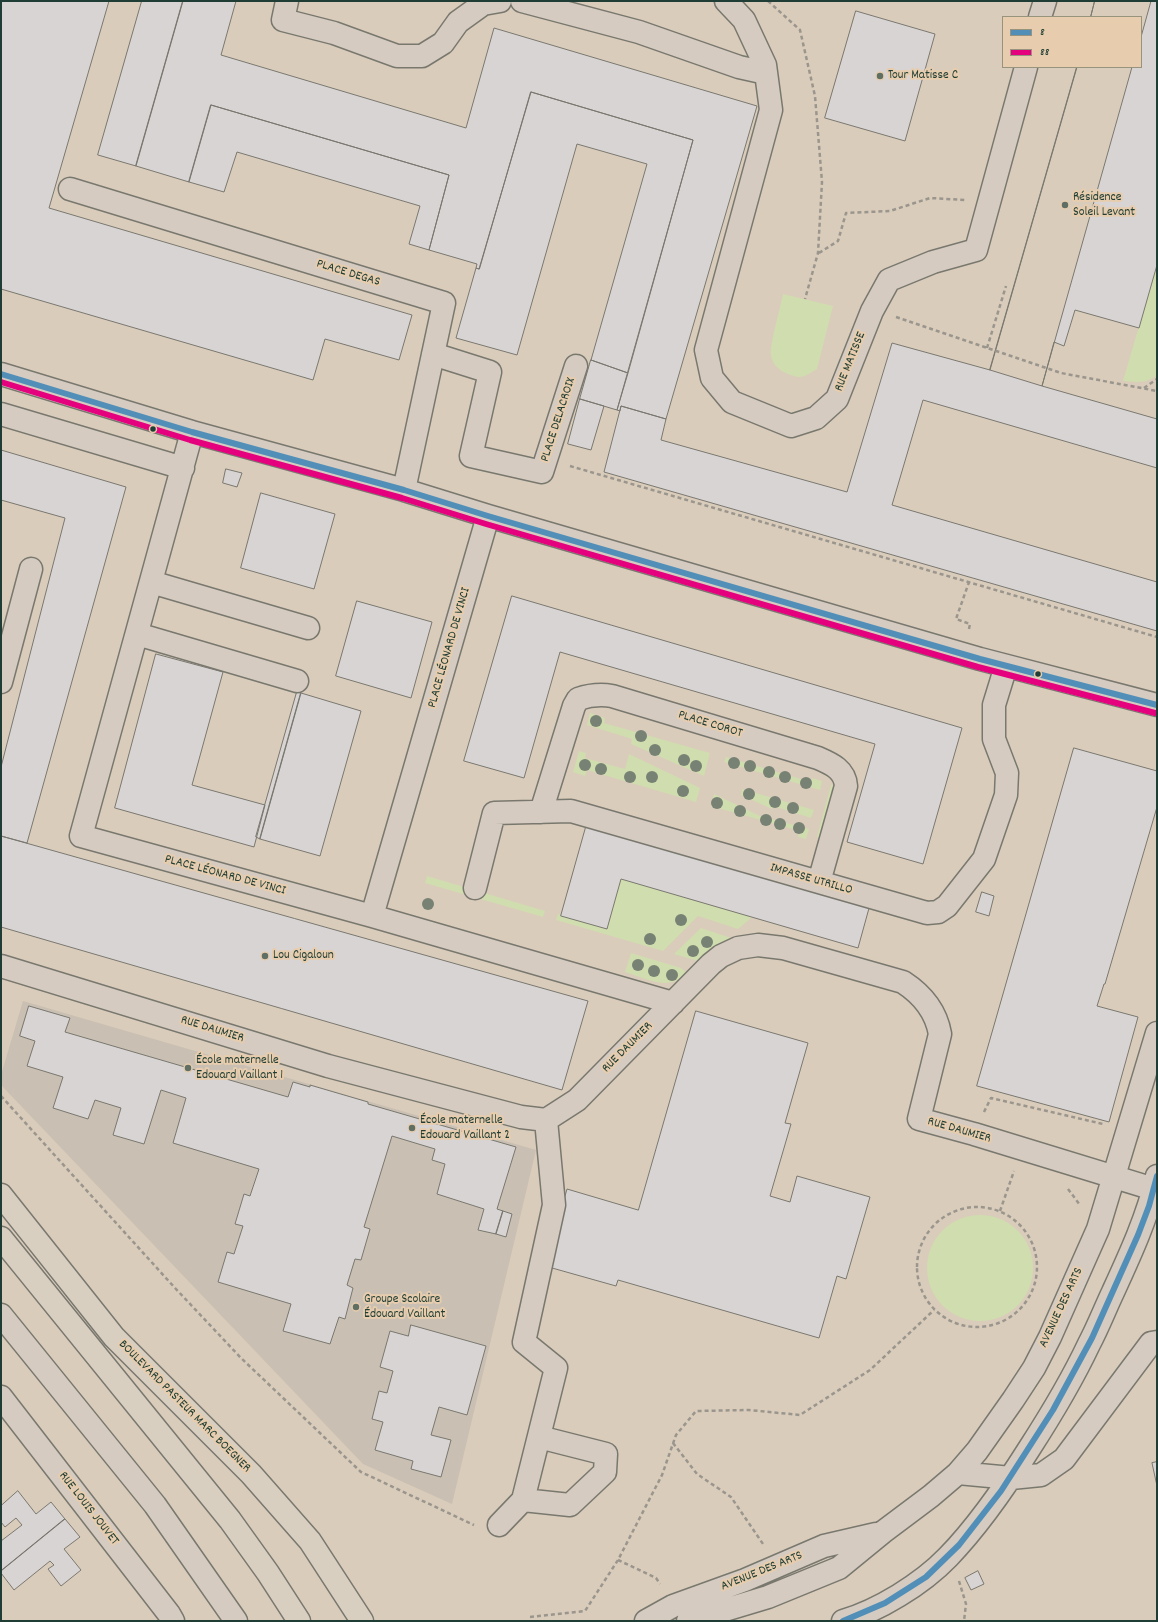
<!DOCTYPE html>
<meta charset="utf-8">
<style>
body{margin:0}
#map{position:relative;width:1158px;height:1622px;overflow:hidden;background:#daccbb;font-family:Dekko,sans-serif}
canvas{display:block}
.frame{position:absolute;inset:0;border:2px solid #1f3d34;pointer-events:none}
.legend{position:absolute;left:1002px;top:16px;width:140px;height:52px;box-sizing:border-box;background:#e7cdae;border:1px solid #97937d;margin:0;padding:5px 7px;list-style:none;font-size:12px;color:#1f3d34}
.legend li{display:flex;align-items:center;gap:8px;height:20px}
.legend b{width:20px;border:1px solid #97937d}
</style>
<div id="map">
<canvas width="1158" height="1622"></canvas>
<div class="frame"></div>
<ul class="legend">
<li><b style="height:5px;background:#528fb8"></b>8</li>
<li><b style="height:5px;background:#e5007d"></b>88</li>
</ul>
</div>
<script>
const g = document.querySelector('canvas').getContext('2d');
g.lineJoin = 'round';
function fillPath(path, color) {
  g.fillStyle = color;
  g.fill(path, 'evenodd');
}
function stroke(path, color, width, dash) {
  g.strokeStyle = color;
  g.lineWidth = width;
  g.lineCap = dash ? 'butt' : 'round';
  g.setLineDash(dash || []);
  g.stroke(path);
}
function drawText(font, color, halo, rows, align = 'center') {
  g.font = font + ' Dekko,sans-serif';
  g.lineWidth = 4;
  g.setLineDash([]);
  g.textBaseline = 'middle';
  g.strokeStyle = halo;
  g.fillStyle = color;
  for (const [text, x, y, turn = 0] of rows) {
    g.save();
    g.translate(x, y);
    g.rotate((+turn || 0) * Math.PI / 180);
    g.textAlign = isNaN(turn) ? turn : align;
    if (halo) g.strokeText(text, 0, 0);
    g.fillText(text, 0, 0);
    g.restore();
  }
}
fillPath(new Path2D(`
 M23,1001L536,1150L452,1504L363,1464L1,1085V1075Z`), '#c9bfb2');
fillPath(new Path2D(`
 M1157,265V375C1147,384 1135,382 1123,381Z
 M783,294L833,306L817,369C804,377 801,380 786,373C778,370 772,363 771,355C769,347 781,305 783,294Z
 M590,713L605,718L604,723L710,753L704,776L631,744L632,739L587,725Z
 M579,751L586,753L585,758L625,769L629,754L700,788L696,802L587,770L585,776L573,772Z
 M726,757L811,782L812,778L822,781L820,790L724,762Z
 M831,785L839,787L825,839L817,837Z
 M742,789L814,810L811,818L773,806L772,809L741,795Z
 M714,794L760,816L809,829L806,839L798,837L800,831L711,806Z
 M427,876L545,911L543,917L425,883Z
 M621,879L752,917L738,929L698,916L663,951L556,920L558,914L607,929Z
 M701,928L734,939L716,947L698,961L674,954Z
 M631,953L681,968L687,973C668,992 648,979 625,972Z
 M927 1268a53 53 0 1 1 106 0a53 53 0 1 1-106 0Z`), '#d0ddae');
const building = new Path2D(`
 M1,1H109L49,208L412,315L399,360L325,339L313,380L1,289Z
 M142,1H183L136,166L98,155Z
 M183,1H236L221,55L466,128L494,28L757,106L666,419L621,406L620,411L617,410L693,140L531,92L479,269L476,268L477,264L429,250L449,175L211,105L189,182L136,166Z
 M1095,1H1157V265L1139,328L1075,310L1064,346L1054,342L1042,386L1157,419V468L923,400L892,505L1157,582V631L604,472L621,406L666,419L661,440L847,492L892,343L990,370L1077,67H1141V17H1091Z
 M1095,1H1151L1141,37V17H1091Z
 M856,11L935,34L905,141L825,118Z
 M1077,67H1132L1042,386L990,370Z
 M531,92L693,140L628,373L591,360L647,164L577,144L517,355L456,338L476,268L479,269Z
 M211,105L449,175L429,250L409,244L420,206L237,152L224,192L189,182Z
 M591,360L628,373L617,410L580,399Z
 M580,399L604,406L591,450L568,444Z
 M1,450L126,487L27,843L1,836V767L65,518L1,500Z
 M226,469L242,473L237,487L223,483Z
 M261,493L335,514L314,589L241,568Z
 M512,596L962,728L923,864L847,842L875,744L560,652L524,778L464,761Z
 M357,601L432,622L411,698L336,676Z
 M156,654L223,672L192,785L265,805L254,847L115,808Z
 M297,692L301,693L260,839L256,837Z
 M301,693L361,711L320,856L260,839Z
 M1074,748L1157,771V807L1105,984H1104L1097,1006L1138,1017L1109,1122L977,1086Z
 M588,820L871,901L858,948L621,879L607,929L561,916Z
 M1,836L588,1001L562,1090L1,927Z
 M982,892L994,896L989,916L976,912Z
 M29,1006L70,1018L65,1032L288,1097L293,1082L310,1087V1085L368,1102V1104L516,1147L497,1209L503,1211L496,1234L478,1230L484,1209L437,1194L445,1164L432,1160L435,1149L392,1136L364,1227L370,1229L361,1260L355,1259L347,1285L353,1288L345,1319L339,1317L330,1344L283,1331L291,1304L218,1282L227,1252L234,1254L243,1226L235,1224L244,1194L250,1196L259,1169L173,1143L186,1098L161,1090L144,1144L113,1135L121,1108L95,1100L88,1119L53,1108L63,1077L27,1066L35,1041L20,1036Z
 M696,1011L808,1043L785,1123L791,1124L770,1196L790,1202L797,1176L870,1197L846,1279L837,1276L819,1338L618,1280L616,1286L545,1266L567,1189L638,1210Z
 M503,1211L512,1214L506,1237L496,1234Z
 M411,1325L486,1346L467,1415L439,1407L431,1435L451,1440L441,1477L411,1469L413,1461L375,1450L383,1422L372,1419L379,1391L387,1393L393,1371L380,1367L390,1331L408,1336Z
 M1157,1462V1486L1152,1463Z
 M18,1491L36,1514L51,1502L65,1519L1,1571V1541L22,1525L16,1518L5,1527L1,1522V1506Z
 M65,1519L80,1537L64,1549L81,1570L61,1586L48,1569L54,1565L50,1561L14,1590L1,1573V1571Z
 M978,1571L984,1584L971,1590L965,1578Z`);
fillPath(building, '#d8d4d4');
stroke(building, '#79786f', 1);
const minor = new Path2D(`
 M287,1L283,20L334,33L397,56H422L443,43L458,22L483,4L500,1
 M522,1L639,32L739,67L766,73
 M726,1L744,20L765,65L771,110L706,350L712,378L732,402L791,426L816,418L837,399L872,311L889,280L933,262L976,250L1026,67
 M1040,17L1045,1
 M70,189L444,303L404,490
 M433,354L490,372L471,456L542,472L576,366
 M1,374L192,432L404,490L488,516L980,659L1157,705
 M1,414L183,468
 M192,432L81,836L372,916L673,1003
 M151,582L308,628
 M137,634L297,681
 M1,682L31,569
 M541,812L574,706L578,699C590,695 600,694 612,696L818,758C832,764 845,770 846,786L819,882
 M475,888L494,813L571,811L927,913L938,912L947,906L984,859L1006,795L1007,773L994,739V705L1006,666
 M372,916L488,516
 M1,966L328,1066L521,1117L546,1120L577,1100L711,964L721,956L738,948L758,945L783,948L903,982C923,995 936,1011 940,1034L919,1119L974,1134L1157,1190
 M1,1315L155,1505L236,1621
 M1,1397L169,1614L173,1621
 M958,1473L1011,1478L1041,1475L1064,1459L1151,1343L1157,1342
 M523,1500L570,1505L605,1472L606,1454L539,1437
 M499,1525L523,1500L556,1368L524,1342L554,1205L546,1120
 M646,1621L673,1606L745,1580L824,1546L876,1534
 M688,1621L768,1597L839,1568L883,1532L931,1496L958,1473L977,1451L1013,1400L1034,1368L1050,1337L1098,1229L1157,1033
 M843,1621C878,1611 922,1584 948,1557C979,1525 1005,1487 1029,1449C1051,1415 1072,1380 1089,1344C1098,1327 1105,1309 1113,1292C1130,1255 1148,1216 1157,1176`);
const major = new Path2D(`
 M1,1195L114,1337L251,1474L310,1541L362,1621
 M1,1238L230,1520L268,1573L299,1621`);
stroke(minor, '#79786f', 25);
stroke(major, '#79786f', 25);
stroke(new Path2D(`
 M768,1L800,30L815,96L822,182L818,253L805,299
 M819,253L838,241L846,213L890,211L930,198L965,200
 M896,317L1061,373L1157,391
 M987,348L1006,286
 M1144,388L1157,379
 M570,466L1157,637
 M969,629L970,624L956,619L969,582
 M1,1096L175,1288L241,1358L361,1472L474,1525
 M984,1112L991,1098L1103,1124
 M1068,1189L1080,1205
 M917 1267a60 60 0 1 1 120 0a60 60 0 1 1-120 0Z
 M1000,1211L1014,1171
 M673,1443L697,1474L731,1497L763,1544
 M618,1560L656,1578L660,1584
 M959,1581L966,1604L964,1621
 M530,1617L585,1611L618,1560L662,1475L676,1435L696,1411L749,1410L800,1415L870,1370L934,1310`), '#9a968d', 2.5, [4, 3]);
stroke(minor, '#d5cbc0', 22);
stroke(major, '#d9cfc1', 22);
stroke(new Path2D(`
 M1,374L192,432L404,490L488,516L980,659L1157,705
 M843,1621L885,1603L926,1577L959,1545L1001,1491L1053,1410L1092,1338L1138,1235L1149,1206L1157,1176`), '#528fb8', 6);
stroke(new Path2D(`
 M1,382L190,440L402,498L486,524L978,667L1155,713`), '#e5007d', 6);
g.fillStyle = '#788274';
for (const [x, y] of [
 [596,721],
 [641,736],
 [655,750],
 [684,760],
 [734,763],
 [585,765],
 [696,766],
 [750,766],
 [601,769],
 [769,772],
 [630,777],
 [652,777],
 [785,777],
 [806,783],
 [683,791],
 [749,794],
 [775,802],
 [717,803],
 [793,808],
 [740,811],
 [766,820],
 [780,824],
 [799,828],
 [428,904],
 [681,920],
 [650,939],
 [707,942],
 [693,951],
 [638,965],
 [654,971],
 [672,975]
]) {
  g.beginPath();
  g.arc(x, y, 6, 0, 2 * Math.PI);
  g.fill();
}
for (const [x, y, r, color] of [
 [880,76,4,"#606f63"],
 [1065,205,4,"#606f63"],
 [153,429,3.5,"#1f3d34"],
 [1038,674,3.5,"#1f3d34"],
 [265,956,4,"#606f63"],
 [188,1068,4,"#606f63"],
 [412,1128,4,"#606f63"],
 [356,1307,4,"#606f63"]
]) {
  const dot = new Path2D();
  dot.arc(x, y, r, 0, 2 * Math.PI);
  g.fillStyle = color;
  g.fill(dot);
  stroke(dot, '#e7cdae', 1.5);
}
drawText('13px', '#1f3d34', '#e7cdae', [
 ["Tour Matisse C",888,76],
 ["Résidence",1073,198],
 ["Soleil Levant",1073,213],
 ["Lou Cigaloun",273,956],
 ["École maternelle",196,1061],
 ["Edouard Vaillant 1",196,1076],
 ["École maternelle",420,1121],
 ["Edouard Vaillant 2",420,1136],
 ["Groupe Scolaire",364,1300],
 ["Édouard Vaillant",364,1315]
], 'left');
drawText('13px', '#1f3d34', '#e7cdae', [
 ["PLACE DEGAS",348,274,17],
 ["RUE MATISSE",851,362,-68],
 ["PLACE DELACROIX",559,420,-72],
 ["PLACE LÉONARD DE VINCI",450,648,-74],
 ["PLACE COROT",710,725,17],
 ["PLACE LÉONARD DE VINCI",225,876,15],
 ["IMPASSE UTRILLO",811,880,16],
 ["RUE DAUMIER",212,1030,17],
 ["RUE DAUMIER",628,1048,-45],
 ["RUE DAUMIER",959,1131,16],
 ["AVENUE DES ARTS",1062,1308,-65],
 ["BOULEVARD PASTEUR MARC BOEGNER",184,1407,45],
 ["RUE LOUIS JOUVET",88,1509,52],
 ["AVENUE DES ARTS",762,1572,-22]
]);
</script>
